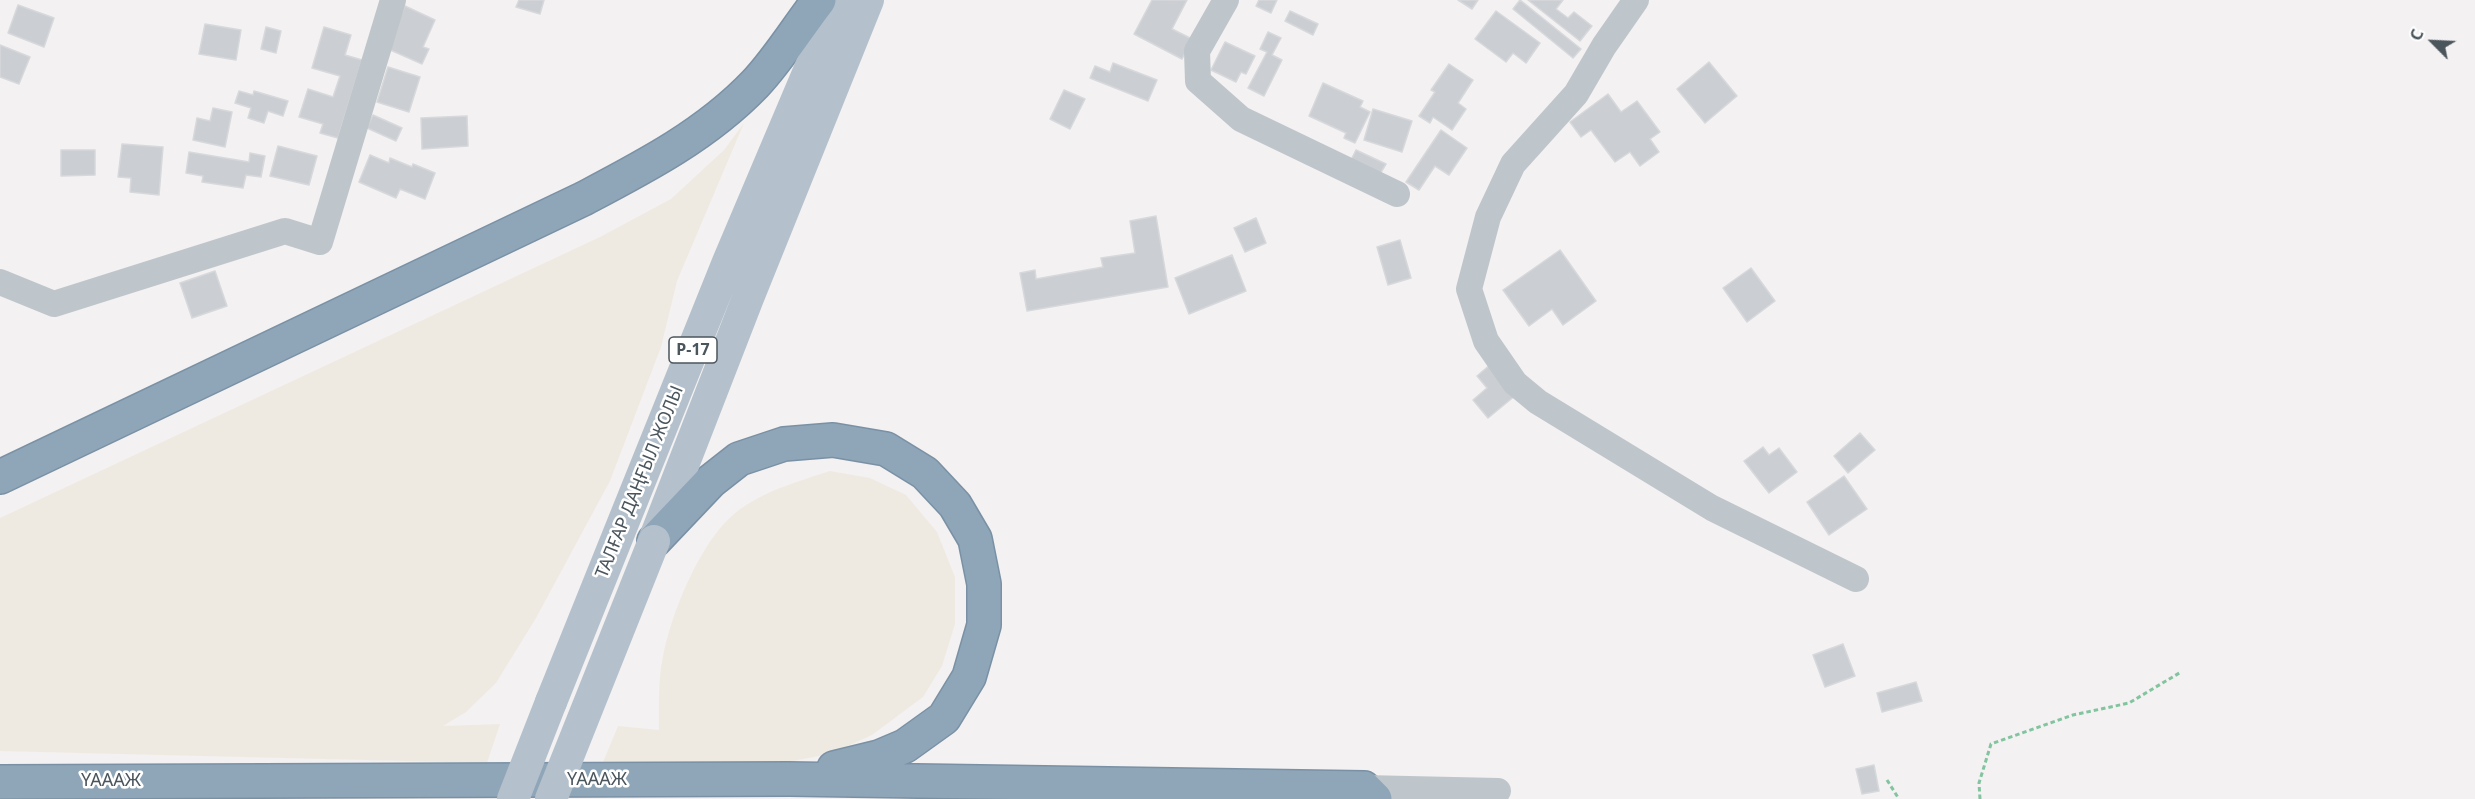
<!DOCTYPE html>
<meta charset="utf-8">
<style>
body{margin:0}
#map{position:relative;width:2475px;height:799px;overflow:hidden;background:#f3f1f1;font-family:"Noto Sans",sans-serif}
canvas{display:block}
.north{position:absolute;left:2403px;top:12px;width:60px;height:60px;-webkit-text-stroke:4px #fff;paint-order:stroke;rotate:294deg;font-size:16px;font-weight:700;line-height:24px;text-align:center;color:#4b555c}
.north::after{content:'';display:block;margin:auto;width:21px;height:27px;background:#4b555c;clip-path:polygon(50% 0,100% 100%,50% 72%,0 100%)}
</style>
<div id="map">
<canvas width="2475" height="799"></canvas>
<div class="north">С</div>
</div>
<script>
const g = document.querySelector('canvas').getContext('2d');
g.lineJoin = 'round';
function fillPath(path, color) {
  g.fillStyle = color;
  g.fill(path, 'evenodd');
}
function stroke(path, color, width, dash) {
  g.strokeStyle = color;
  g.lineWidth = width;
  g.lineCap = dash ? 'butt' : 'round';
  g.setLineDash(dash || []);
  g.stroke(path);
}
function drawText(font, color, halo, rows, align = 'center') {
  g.font = font + ' "Noto Sans",sans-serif';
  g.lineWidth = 5;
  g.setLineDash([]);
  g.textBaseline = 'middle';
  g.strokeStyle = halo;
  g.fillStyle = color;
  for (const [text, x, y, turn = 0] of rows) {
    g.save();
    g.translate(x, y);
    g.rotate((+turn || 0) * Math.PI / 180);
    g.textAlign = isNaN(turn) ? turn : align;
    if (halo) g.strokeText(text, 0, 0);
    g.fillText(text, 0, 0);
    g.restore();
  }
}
fillPath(new Path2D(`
 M744,123L677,281L661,347L610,481L536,618L496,683L466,712L443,726L500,724L487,763L0,751V518L600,237L671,199L724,150Z
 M830,471L870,478L906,495L937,532L955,577V624L942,666L923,697L872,735L830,754L787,762L601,767L618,726L659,730C659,706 658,680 663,656C671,614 700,542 734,514C762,491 797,482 830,471Z`), '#efeae1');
const building = new Path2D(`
 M519,0H544L540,14L516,7Z
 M1152,0H1187L1172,29L1192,39L1182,59L1134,34Z
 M1259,0H1277L1271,13L1256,6Z
 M1458,0H1478L1472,9Z
 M1520,0L1581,49L1573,58L1513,9Z
 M1528,0H1563L1556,9L1568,18L1574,12L1592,26L1580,41Z
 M18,5L54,18L44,47L8,33Z
 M405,6L435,20L423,47L429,49L422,64L386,48Z
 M1290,11L1318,24L1313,35L1285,21Z
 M1496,11L1540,43L1526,63L1513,53L1506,62L1475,39Z
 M205,24L241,30L236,60L199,54Z
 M266,27L281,31L276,53L261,49Z
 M324,27L351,35L345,55L362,60L338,138L320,133L323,124L299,117L308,89L333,97L340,76L312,68Z
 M1268,32L1281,38L1272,55L1282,60L1264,96L1248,88L1267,52L1260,49Z
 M1225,42L1255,56L1246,74L1241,72L1236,82L1211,70Z
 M0,45L30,57L19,84L0,77Z
 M1709,62L1737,96L1705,123L1677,89Z
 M1113,63L1157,80L1148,101L1090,78L1095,66L1110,72Z
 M1449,64L1473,80L1458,103L1466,109L1452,130L1433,117L1430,123L1419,116L1435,92L1431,90Z
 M388,67L420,77L409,112L377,102Z
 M1323,83L1363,101L1360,107L1370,112L1355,143L1344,138L1346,133L1309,116Z
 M1064,90L1085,99L1070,129L1050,119Z
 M239,91L253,95L254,91L288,101L283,116L268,111L264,123L248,118L251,108L235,103Z
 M1608,94L1621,112L1637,101L1660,132L1650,139L1659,152L1640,166L1630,152L1615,162L1591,130L1581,137L1570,122Z
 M213,108L232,112L225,147L193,140L197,118L210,121Z
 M1373,109L1412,121L1402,152L1364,140Z
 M373,115L402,128L396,141L367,128Z
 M467,116L468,146L422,149L421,118Z
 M1441,130L1467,148L1449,175L1435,166L1419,190L1406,182Z
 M122,144L163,147L159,195L130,192L131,178L118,177Z
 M278,146L317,156L309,185L270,176Z
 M61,150H95V175L61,176Z
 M1356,150L1386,164L1380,174L1351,160Z
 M189,152L249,162L250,153L265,156L261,177L246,175L243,188L202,182L203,176L186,173Z
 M370,155L389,163L390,158L412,167L413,164L435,173L425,199L400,189L396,198L359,182Z
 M1156,216L1168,287L1027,311L1020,273L1035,270L1036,279L1103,267L1101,258L1135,253L1130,221Z
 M1256,218L1266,243L1245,252L1234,228Z
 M1400,240L1411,278L1388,285L1377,247Z
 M1560,250L1596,301L1563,325L1552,309L1529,326L1503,290Z
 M1232,255L1246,291L1189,314L1175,278Z
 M1751,268L1775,301L1747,322L1723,288Z
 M215,271L227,306L192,318L180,283Z
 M1491,364L1516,395L1488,418L1473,400L1487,388L1477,376Z
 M1860,433L1875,450L1848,473L1834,456Z
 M1763,447L1769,455L1779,448L1797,472L1769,493L1744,461Z
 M1844,476L1867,509L1829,535L1807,502Z
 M1843,644L1855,676L1825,687L1813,655Z
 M1916,682L1922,701L1882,712L1877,693Z
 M1874,765L1879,791L1862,794L1856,769Z`);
fillPath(building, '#cbced2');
stroke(building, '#d6d8db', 1.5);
const highway = new Path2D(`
 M0,477L583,199C644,167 706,135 755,84C778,60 798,27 819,0
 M654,541L711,481L739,459L784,444L833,440L886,449L925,473L955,505L975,539L984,584V625L969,677L944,718L905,746L879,757L834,768
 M0,782L789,779L1364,788L1375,799`);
stroke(highway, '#7a91a5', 36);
stroke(new Path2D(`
 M1887,780L1899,799
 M1980,799L1979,783L1991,744L2073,715L2129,703L2181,672`), '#82c49f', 3, [4.5, 3]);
stroke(new Path2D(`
 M1226,0L1197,51L1198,81L1241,119L1397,194
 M1636,0L1604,46L1576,94L1513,164L1488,217L1469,289L1486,341L1515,383L1538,402L1712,508L1856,579
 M0,282L54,304L285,231L320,242L393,0
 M1364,788L1498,791`), '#bec6cb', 26);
stroke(new Path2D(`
 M654,540L748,298L868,0
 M551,702L728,262L839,0`), '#b4c1cc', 32);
stroke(highway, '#8fa6b9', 33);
stroke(new Path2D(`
 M513,799L551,702
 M551,799L654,541`), '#b4c1cc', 32);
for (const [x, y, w] of [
 [693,350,48]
]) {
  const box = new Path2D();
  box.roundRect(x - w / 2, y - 13, w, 26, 4.5);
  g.fillStyle = '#fff';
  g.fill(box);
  stroke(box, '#4b555c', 1.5);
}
drawText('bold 16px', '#4b555c', null, [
 ["P-17",693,350]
]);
drawText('18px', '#4b555c', '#fff', [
 ["ТАЛҒАР ДАҢҒЫЛ ЖОЛЫ",640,482,-68],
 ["ҮАААЖ",597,780],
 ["ҮАААЖ",111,781]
]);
</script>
